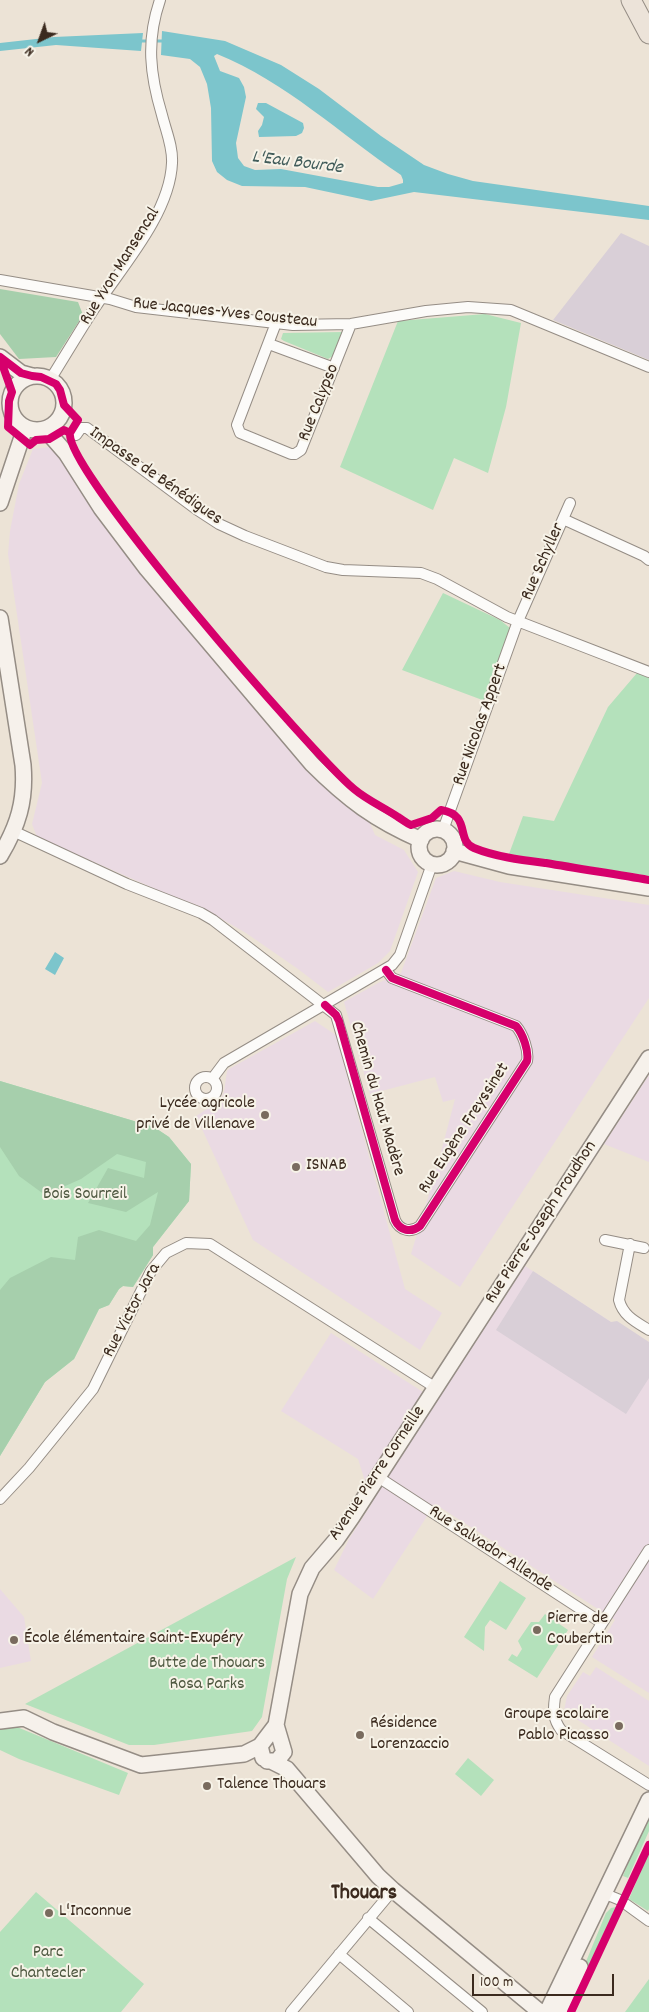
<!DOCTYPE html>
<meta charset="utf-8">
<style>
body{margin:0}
#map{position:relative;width:649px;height:2012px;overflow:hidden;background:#ece3d6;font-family:Dekko,sans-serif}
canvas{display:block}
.north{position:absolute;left:15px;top:15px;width:50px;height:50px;-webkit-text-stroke:4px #f7f3e8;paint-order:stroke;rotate:222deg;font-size:14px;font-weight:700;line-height:20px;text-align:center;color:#3b2a1e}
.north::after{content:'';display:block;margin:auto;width:18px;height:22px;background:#3b2a1e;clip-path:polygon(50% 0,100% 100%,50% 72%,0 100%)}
.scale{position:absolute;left:472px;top:1974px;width:142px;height:22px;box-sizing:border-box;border:2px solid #3b2a1e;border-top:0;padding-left:6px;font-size:15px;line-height:18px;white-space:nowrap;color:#3b2a1e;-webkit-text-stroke:4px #f7f3e8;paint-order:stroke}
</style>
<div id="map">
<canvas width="649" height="2012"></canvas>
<div class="north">N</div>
<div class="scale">100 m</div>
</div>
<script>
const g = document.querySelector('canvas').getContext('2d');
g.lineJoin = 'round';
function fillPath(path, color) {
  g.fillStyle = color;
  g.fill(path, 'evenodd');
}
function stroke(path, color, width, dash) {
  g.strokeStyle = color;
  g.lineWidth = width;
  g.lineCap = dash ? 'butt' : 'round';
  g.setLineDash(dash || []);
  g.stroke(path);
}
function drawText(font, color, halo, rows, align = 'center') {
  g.font = font + ' Dekko,sans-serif';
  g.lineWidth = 4;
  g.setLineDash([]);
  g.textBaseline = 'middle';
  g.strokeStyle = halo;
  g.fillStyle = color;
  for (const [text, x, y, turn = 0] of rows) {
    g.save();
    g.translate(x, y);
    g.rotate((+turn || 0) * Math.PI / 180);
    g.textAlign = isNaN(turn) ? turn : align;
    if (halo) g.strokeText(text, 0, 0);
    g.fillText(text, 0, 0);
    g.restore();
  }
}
fillPath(new Path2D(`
 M50,447L66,453L195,626L364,809L375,835L404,850L418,872L390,951L378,963L328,992L298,969L246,933L199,906L160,891L37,837L32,824L42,783L8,554L10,531L19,484L33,449Z
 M454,871L500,882L649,905V998L460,1287L411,1254L436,1171L455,1099L443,1102L435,1077L370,1094L344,1002L378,983L401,973L436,878Z
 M315,1021L336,1035L405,1289L442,1313L420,1350L253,1240L196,1116L220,1101L224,1092L227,1071L229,1069Z
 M649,1075V1162L604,1144Z
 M525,1266L611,1322L649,1342V1693L592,1657L615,1620L435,1504L373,1599L334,1570L349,1539L372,1503L358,1459L281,1411L331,1333L437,1401Z
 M0,1589L24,1617L31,1661L0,1668Z
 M596,1667L649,1701V1766L564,1711L567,1696L583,1672L590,1676Z`), '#eadae3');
fillPath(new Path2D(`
 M621,233L649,246V360L553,320Z
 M533,1271L611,1322L617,1321L649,1342V1378L626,1414L496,1330Z`), '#d9cfd7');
fillPath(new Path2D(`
 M485,314L521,323L506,407L488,473L454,458L433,510L340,467L398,321Z
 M343,332L333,356L328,359L284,341L281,339L283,333Z
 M443,593L500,620L510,628L485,701L402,670Z
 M637,673L649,678V876L509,854L523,816L554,821L608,707Z
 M0,1081L154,1127L169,1137L191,1164L189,1201L153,1247V1255L133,1287L123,1286L119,1289L109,1305L99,1309L74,1359L45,1382L0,1456Z
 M296,1557L287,1579L262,1717L252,1731L154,1745H129L25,1704Z
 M500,1581L526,1598L506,1630L490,1620L485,1627L484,1651L464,1637Z
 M545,1614L568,1630L537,1678L508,1660L512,1654L517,1657L522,1649L518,1641L531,1622H539Z
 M0,1726L1,1728L17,1727L128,1773L119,1795L19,1759L0,1750Z
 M468,1758L494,1780L481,1796L455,1774Z
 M649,1811V1831L628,1878L623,1876Z
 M649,1852V1909L648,1911L629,1899Z
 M36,1892L144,1984L121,2012H0V1932Z
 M616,1907L589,1965L585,1964L606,1913L611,1908Z
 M649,1979V2012H625Z`), '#b4e1bb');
fillPath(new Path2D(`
 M0,289L78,302L83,315L56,357L19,359L0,334Z
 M0,1081L154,1127L169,1137L191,1164L189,1201L153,1247V1255L133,1287L123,1286L119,1289L109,1305L99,1309L74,1359L45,1382L0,1456V1290L10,1278L51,1257L75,1260L78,1237L99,1230L136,1241L150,1225L158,1192L126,1212L88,1203L108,1168L144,1178L146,1162L117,1154L81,1179L45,1195L19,1176L0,1147Z`), '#a6cfac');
fillPath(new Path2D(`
 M162,31L225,41L281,65L319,89L381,136L424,165L448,174L473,181L649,206V220L414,192L371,201L305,187L242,186L227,180L217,172L212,161L211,108L207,84L200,67L190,59L161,55ZM217,54C286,82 340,134 401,175L403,180V183L389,187H378L281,169L255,170L244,166L238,158L236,143L246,97L244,87L239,78L220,71L214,56Z
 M143,33L141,51L56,45L0,51V43L54,37Z
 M258,103H266L303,123L304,128L302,133L296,136L259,137L258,131L262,125L264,117L256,109Z
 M55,952L64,958L55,975L45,969Z`), '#7cc5cc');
stroke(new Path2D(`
 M138,41H165`), '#7cc5cc', 3);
const street = new Path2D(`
 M0,280L110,299L136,307L293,325L351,324L426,311L468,307L511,310L649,367
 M276,323L237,425L240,433L291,454H295L301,450L351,324
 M269,344L334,368
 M50,380C65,356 79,332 94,309C121,268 170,214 172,163C173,147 166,131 162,115C150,75 146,41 160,0
 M76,435L81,428H87L196,509L219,524L245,536L326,567L343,570L421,573L437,579L507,617L649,672
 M563,519L644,556L649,560
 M443,830L518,621L570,503
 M13,831L127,884L201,913L213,920L336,1015L395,1220C400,1231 411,1233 420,1226L527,1061C529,1051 523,1034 516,1026L392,978L386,970
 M195 1088a11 11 0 1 1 22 0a11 11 0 1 1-22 0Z
 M212,1079L224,1063L392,965L400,955L432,864
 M605,1240L644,1248
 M630,1244L619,1300C623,1316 636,1322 649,1330
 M378,1477L602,1623
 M0,1499L29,1468L93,1389L151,1271L166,1253L186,1243L210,1244L436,1388
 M649,1550L555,1697C553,1711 553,1719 561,1730L649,1785
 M603,1893L620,1900L649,1921
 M368,1918L482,2012
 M339,1954L408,2012
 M291,2012L393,1890`);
const secondary = new Path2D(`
 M0,357L21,373L32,376
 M10 403a27 27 0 1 1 54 0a27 27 0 1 1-54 0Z
 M42,430L52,437L66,453L101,508L147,569L312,764C347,799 375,820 421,840
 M0,503L25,428
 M0,618L23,765C26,801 18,826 0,856
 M419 847a18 18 0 1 1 36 0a18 18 0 1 1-36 0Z
 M454,851L509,866L649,888
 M0,1721L24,1718L53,1732L141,1765L244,1754L260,1746
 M263,1758L260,1746L276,1725L300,1594L312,1568L336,1540L352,1517L649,1058
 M267,1761H277L284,1752L276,1725
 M273,1762L287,1769L378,1876L393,1890L540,2012
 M547,2012L649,1800
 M559,2012L580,1967`);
const highway = new Path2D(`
 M631,0L649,34`);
stroke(street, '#958d85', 12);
stroke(secondary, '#958d85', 18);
stroke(highway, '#958d85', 21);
stroke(street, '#fcfbf9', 10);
stroke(secondary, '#f6f1eb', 15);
stroke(highway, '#ece3d9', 19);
stroke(new Path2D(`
 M0,357L21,373L32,376L41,377L56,384L60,390L64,405L78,420L70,433C64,469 313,755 354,789C367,800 383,807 398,817C403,820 406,823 411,825L432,818L441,810C472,815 455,840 474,848C496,857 522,860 546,863C580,869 615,874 649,880
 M0,358L12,392L9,401L8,427L30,445L36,440L49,439L64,430L70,433
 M325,1005L336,1015L339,1021L395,1220C400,1231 411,1233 420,1226L527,1061C529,1051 523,1034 516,1026L392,978L386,970
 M571,2012L649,1845`), '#d6006c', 8);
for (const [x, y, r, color] of [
 [265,1115,5,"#796b5e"],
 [296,1167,5,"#796b5e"],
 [537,1630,5,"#796b5e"],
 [14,1640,5,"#796b5e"],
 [619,1726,5,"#796b5e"],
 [360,1735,5,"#796b5e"],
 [207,1786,5,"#796b5e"],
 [49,1913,5,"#796b5e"]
]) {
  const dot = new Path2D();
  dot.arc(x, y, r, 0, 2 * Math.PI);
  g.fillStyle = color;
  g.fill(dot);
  stroke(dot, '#f7f3e8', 2);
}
drawText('18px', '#3b2a1e', '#f7f3e8', [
 ["Rue Yvon Mansencal",121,267,-58],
 ["Rue Jacques-Yves Cousteau",225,314,6],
 ["Rue Calypso",320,403,-68],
 ["Impasse de Bénédigues",155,477,35],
 ["Rue Schyller",544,562,-66],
 ["Rue Nicolas Appert",481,725,-70],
 ["Chemin du Haut Madère",376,1099,74],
 ["Rue Eugène Freyssinet",465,1129,-57],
 ["Rue Pierre-Joseph Proudhon",542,1223,-57],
 ["Rue Victor Jara",133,1311,-62],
 ["Avenue Pierre Corneille",378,1474,-56],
 ["Rue Salvador Allende",490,1550,33]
]);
drawText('18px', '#3b2a1e', '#f7f3e8', [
 ["Lycée agricole",255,1105,"right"],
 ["privé de Villenave",255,1126,"right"],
 ["ISNAB",306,1167],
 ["Pierre de",547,1620],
 ["Coubertin",547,1641],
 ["École élémentaire Saint-Exupéry",24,1640],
 ["Groupe scolaire",609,1716,"right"],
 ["Pablo Picasso",609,1737,"right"],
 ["Résidence",370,1725],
 ["Lorenzaccio",370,1746],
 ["Talence Thouars",217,1786],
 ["L'Inconnue",59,1913]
], 'left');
drawText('18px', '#4e5840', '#f7f3e8', [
 ["Bois Sourreil",85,1196],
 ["Butte de Thouars",207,1665],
 ["Rosa Parks",207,1686],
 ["Parc",48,1954],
 ["Chantecler",48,1975]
]);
drawText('italic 19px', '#415c5a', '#f7f3e8', [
 ["L'Eau Bourde",297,164,7]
]);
drawText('bold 22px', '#3b2a1e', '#f7f3e8', [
 ["Thouars",364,1895]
]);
</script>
